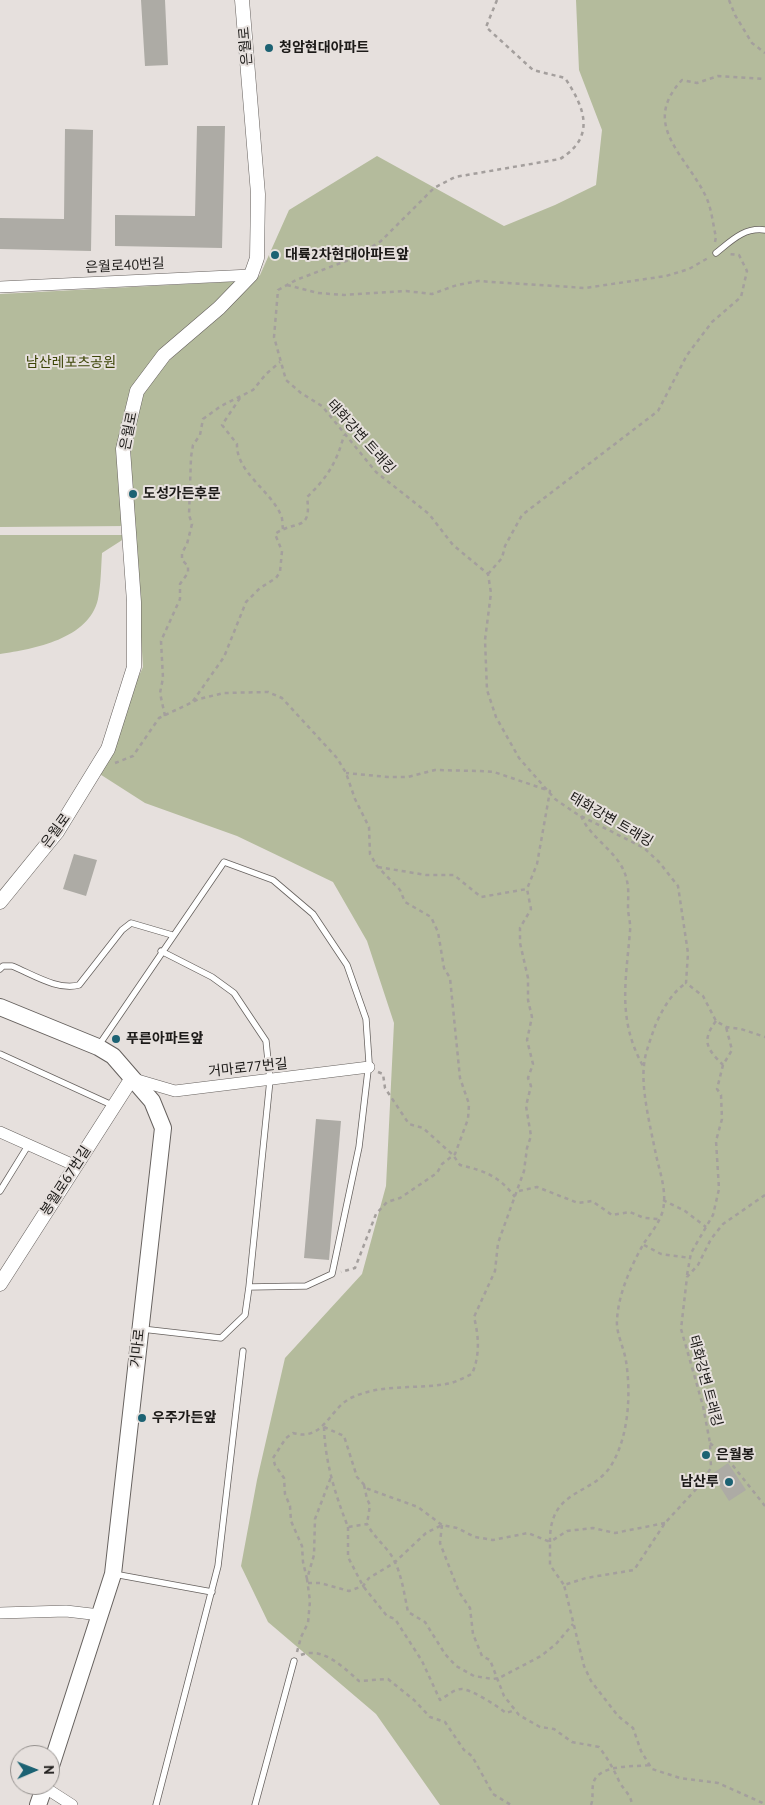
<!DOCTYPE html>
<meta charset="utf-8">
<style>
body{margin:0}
#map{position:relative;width:765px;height:1805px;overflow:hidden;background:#e6e0dd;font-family:"PT Sans",sans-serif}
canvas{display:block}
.north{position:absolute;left:10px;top:1745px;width:50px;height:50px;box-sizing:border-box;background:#e6e0dd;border:1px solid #95918e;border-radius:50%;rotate:89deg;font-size:14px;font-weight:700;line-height:20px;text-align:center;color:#1c1a18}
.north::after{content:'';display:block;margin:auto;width:18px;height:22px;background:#1c6273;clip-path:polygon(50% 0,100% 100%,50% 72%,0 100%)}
</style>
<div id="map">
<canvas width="765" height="1805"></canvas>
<div class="north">N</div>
</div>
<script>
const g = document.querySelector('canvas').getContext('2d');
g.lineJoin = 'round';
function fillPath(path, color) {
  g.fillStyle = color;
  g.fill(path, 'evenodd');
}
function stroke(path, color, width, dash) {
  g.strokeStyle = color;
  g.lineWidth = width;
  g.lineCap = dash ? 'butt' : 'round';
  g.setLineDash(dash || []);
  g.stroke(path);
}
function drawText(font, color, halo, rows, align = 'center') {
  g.font = font + ' "PT Sans","Noto Sans KR",sans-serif';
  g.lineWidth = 4;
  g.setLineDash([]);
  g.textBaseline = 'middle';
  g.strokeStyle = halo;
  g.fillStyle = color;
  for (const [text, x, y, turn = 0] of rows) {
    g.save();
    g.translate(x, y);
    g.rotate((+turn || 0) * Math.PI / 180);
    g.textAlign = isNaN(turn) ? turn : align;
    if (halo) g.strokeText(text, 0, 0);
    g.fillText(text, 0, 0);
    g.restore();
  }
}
fillPath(new Path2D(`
 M576,0H765V1805H440L376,1714L268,1622L241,1566L257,1480L285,1358L362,1274L386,1186L394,1023L367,941L333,882L237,836L145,803L95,771L143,667L129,452L123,449L129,526L0,527V294L245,281L140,388L260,275L289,210L377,156L504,226L555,205L596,185L602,130L579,70Z
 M0,535H130L102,553C101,568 101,584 98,599C89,639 34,649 0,654Z`), '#b4bb9c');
fillPath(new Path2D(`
 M141,0H165L168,65L145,66Z
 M197,126H225L222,248L115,246V215L195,216Z
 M65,129L93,130L91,251L0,249V218L64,219Z
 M74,854L97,860L86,896L63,889Z
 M316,1119L341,1121L329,1260L304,1258Z
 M728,1463L746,1490L729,1501L712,1474Z`), '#adaba5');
const service = new Path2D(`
 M716,253C731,241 744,227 765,230
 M161,951L212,977L234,993L266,1041L270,1080L249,1287
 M0,969L3,966H12C32,974 58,991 79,985L122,930L131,923L172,935
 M99,1045L224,862L273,880L313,914L347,965L366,1019L369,1062L359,1147L332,1274L306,1286L249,1287L245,1315L221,1338L142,1329
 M0,1054L114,1106
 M0,1191L29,1144
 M114,1574L212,1592
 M156,1805L218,1566L243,1351
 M255,1805L294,1661`);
const minor = new Path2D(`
 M0,287L251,275
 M134,1079L175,1091L369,1067
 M0,1132L76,1166
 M0,1613L66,1611L100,1615
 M44,1787L72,1805`);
const tertiary = new Path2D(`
 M0,902L57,832L108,749L134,667V602L123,449L137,391L164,355L219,308L251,275L257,258L258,194L242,0
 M0,1284L132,1078`);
const secondary = new Path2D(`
 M0,1007L98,1047L113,1056L152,1101L163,1128L113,1574L50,1769
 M38,1805L45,1785`);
stroke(service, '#66615e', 7);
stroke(minor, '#66615e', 12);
stroke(tertiary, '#66615e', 15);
stroke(secondary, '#66615e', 18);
stroke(new Path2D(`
 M497,0L486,27L533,70L565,78C585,108 596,137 560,159L455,177L434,188L381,241L354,258L296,280L278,290L274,337L286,380L301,393L322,406L376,472L429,514L453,545L488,574L491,593L485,640L487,690L496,717L519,758L555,799L577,814L644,848L659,862L678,886L688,953L686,983L703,996L716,1021L726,1027L741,1029L765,1037
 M729,0L735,15L752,43L765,53
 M715,242L716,237C713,225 712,211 707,199C688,156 639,126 682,80L697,83L718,76L765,79
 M287,285L318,293L344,295L406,291L432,294L457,285L478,281L585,288L666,276L689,269L708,258
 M240,398L222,425L237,444C236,471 269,490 280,513C283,517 282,524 283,529
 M488,574L502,558L505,546L522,515L658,411L687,355L712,322L741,297L747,271L739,255L729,254
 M193,701L224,657L246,602L260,588L276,578L280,572L282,551L275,534C296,519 312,533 307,497C327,478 337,462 344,435
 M165,716L160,693L163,678L161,641L180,599V584L188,573V566L182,560V553L187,544L192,524L189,515L191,457L193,445L200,435L203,419L221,406L253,390L266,374L280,362
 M115,763L133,756L159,718L199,699L224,693L268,692L282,698L337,758L346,773L355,799L369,827L370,854L377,866L400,890L405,902L431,917L438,932L444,968L450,978L460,1078L469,1104L468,1119L455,1154L442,1164L437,1173L400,1198L387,1202L376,1214L355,1268L341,1272
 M581,816C591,840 622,853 627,881C629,889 628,899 628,908C628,915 631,923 630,931C626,981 617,1019 643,1066
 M378,867L426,875H454L481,897L527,889
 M716,1021C701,1041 707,1049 723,1065
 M378,1072L383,1074L385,1088L409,1124L423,1128L453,1155L460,1165C485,1171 499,1176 515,1197
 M519,1191L537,1187L578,1203L592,1201L612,1215L630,1212L644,1218L659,1219
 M765,1195L723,1224L711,1239L698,1265L687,1277L681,1329L703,1406L710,1443L711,1468L699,1486L665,1523L634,1570L586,1578L564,1585L584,1666L591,1681L618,1716L633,1728L641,1751L652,1769L680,1778L718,1783L765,1804
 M663,1200L685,1211L706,1227
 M644,1245L661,1254L690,1258
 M687,1275L691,1253L713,1215L719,1189L716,1141L722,1119L721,1095L717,1089L723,1065L732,1050L726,1027
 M324,1427C325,1462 335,1494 348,1527L367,1524C373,1535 381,1542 389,1552C401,1568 404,1593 408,1612L425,1622L445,1654L456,1666L474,1676L493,1679L499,1678L541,1656L556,1644L573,1624
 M324,1427L344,1436L357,1477L368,1489L418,1507L442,1525L457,1528L475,1537L493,1540L528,1533L550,1542V1565L564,1585
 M710,1443L726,1457L765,1506
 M364,1485L367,1499L370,1505L367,1524
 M665,1523L615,1533L593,1528L567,1531L550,1542C549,1487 593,1497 612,1464C629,1435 631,1393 626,1361C624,1348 616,1333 617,1321C618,1294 631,1266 644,1243C651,1233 660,1222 663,1210C667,1191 660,1173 656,1155C651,1129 641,1091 644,1065C645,1053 650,1041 654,1029C660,1013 671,993 686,983
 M442,1525L440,1543L459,1592L470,1608L473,1634L482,1656L490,1660L504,1696L519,1715L540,1727L554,1729L572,1742L599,1747C608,1759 613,1768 619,1781C624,1791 631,1794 632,1805
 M348,1527V1557L363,1586L387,1616L395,1619L422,1661L440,1700C447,1696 454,1689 462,1689C473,1690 497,1706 506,1713L515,1710
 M307,1579L303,1562L302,1546L291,1521L290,1506L285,1494L284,1478L275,1465L273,1458L286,1438L293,1433C325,1442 329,1407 353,1397C384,1383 419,1390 451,1383C458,1381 465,1377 472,1374C480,1355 479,1337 474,1317L495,1271L498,1243L524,1171L527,1148L531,1136L526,1106L531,1086L528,1078L533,1064L527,1040L532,1017L528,1000V978L520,943V928L531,909L527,889L537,864L550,791L494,772L478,771L435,770L408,777H388L346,773
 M308,1583H320L349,1591L363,1586L369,1578L394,1563L426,1533L442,1525
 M297,1652L301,1637L308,1623L310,1601L307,1579L314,1555L315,1519L331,1477
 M301,1655C323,1646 344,1668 359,1681L388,1679L414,1700L430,1717L445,1722L464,1750L472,1756L493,1794L511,1805
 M591,1805C594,1797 591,1789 594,1781C601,1764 635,1767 650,1765`), '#a49f9d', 2.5, [4, 4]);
stroke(service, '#fff', 5.5);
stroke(minor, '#fff', 11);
stroke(tertiary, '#fff', 14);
stroke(secondary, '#fff', 16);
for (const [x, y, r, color] of [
 [269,48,5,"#1c6273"],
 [275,255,5,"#1c6273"],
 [133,494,5,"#1c6273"],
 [116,1039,5,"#1c6273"],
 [142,1418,5,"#1c6273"],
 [706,1455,5,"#1c6273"],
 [729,1482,5,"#1c6273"]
]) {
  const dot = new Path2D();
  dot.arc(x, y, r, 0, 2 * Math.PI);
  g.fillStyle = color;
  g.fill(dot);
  stroke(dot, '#e6e0dd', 2);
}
drawText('14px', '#1c1a18', '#e6e0dd', [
 ["은월로",246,46,-95],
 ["은월로40번길",125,266,-3],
 ["은월로",129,431,-79],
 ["태화강변 트래킹",361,437,48],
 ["태화강변 트래킹",611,820,30],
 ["은월로",56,831,-54],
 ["거마로77번길",248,1068,-6],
 ["봉월로67번길",66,1181,-57],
 ["거마로",138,1348,-84],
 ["태화강변 트래킹",705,1381,75]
]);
drawText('bold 14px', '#1c1a18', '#e6e0dd', [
 ["청암현대아파트",279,48],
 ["대륙2차현대아파트앞",285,255],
 ["도성가든후문",143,494],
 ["푸른아파트앞",126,1039],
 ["우주가든앞",152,1418],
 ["은월봉",716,1455],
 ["남산루",719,1482,"right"]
], 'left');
drawText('14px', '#3d4507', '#e6e0dd', [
 ["남산레포츠공원",71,363]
]);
</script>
